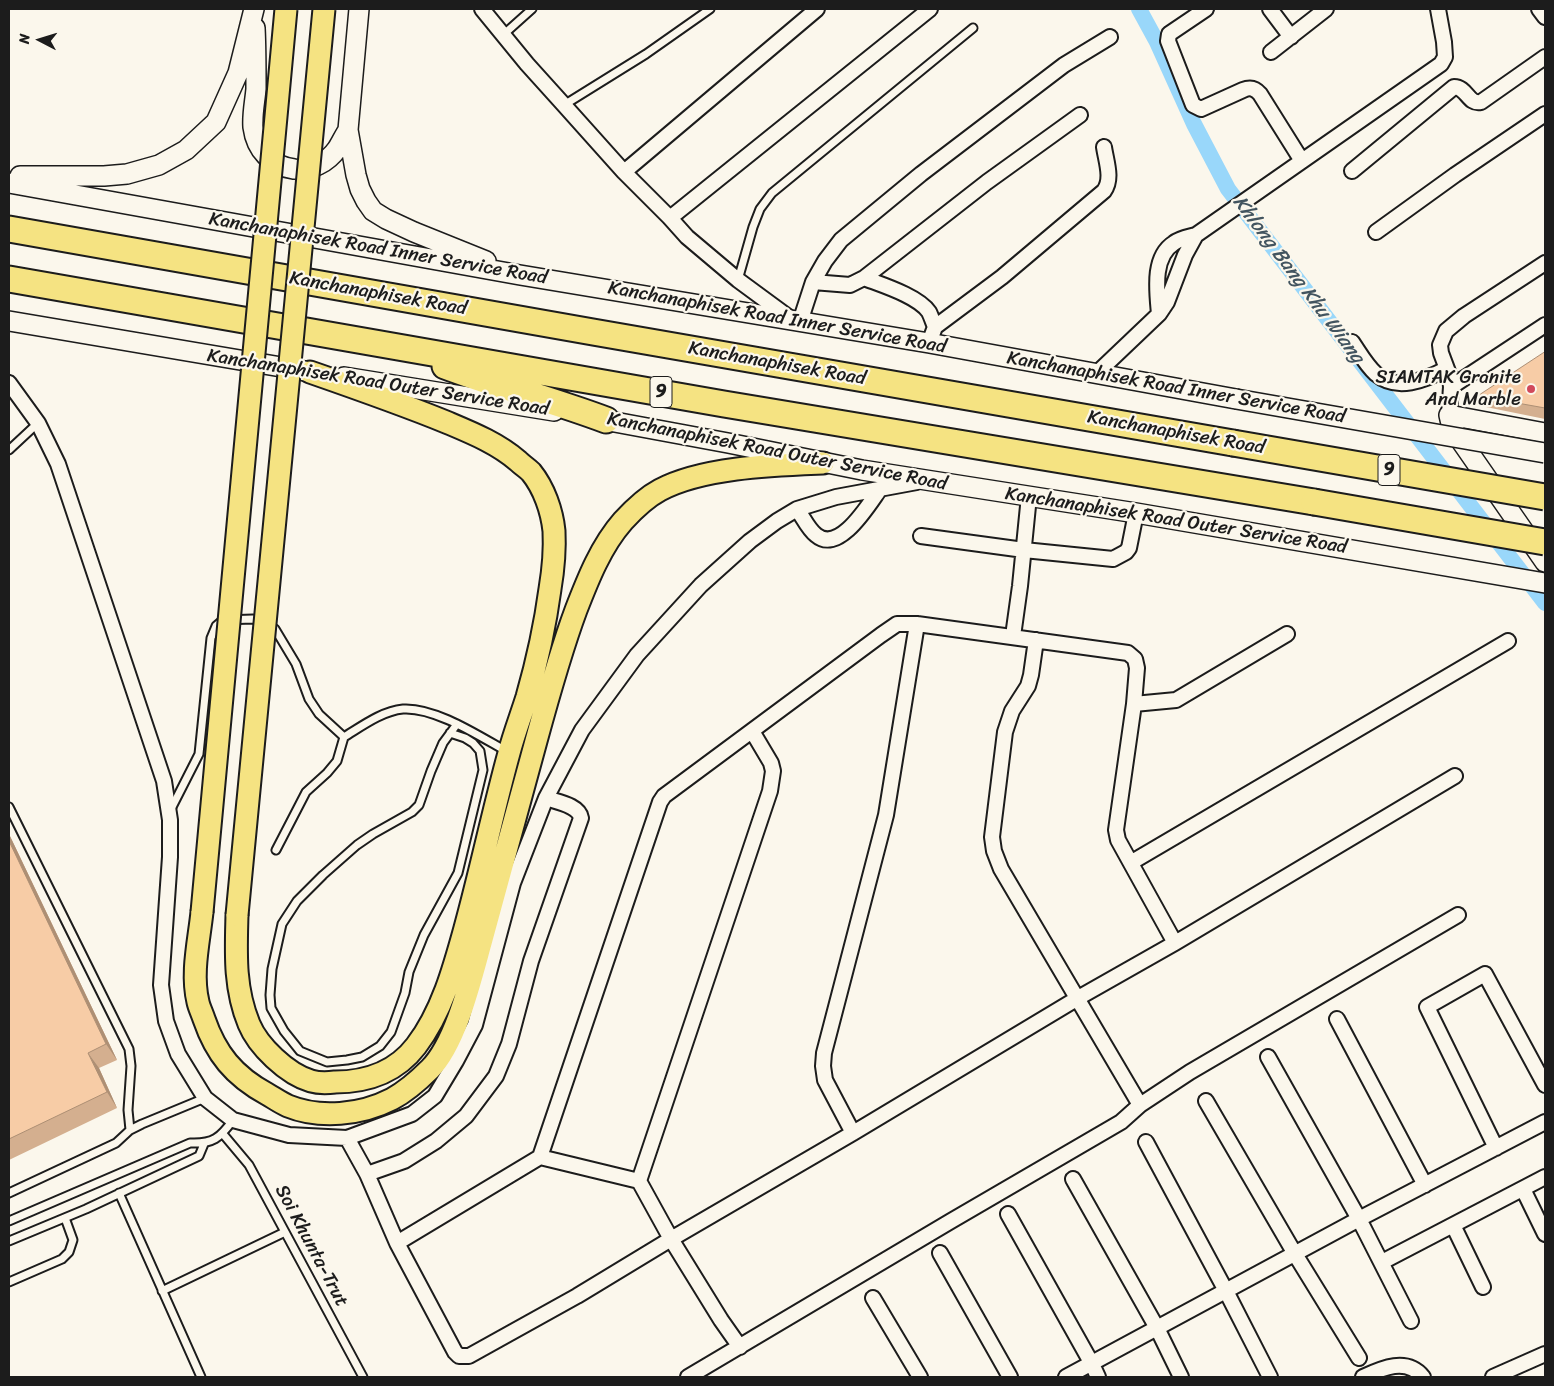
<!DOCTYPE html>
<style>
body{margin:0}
#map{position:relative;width:1554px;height:1386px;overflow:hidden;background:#fbf7ec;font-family:Sriracha,sans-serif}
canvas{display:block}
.frame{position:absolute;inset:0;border:10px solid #1c1c1c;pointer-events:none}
.north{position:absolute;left:15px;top:15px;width:50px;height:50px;-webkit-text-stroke:4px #fbf7ec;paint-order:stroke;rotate:275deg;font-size:14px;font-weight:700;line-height:20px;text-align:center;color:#1c1c1c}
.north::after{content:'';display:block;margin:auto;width:18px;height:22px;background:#1c1c1c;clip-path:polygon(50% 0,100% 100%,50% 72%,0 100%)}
</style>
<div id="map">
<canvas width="1554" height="1386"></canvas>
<div class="frame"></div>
<div class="north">N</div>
</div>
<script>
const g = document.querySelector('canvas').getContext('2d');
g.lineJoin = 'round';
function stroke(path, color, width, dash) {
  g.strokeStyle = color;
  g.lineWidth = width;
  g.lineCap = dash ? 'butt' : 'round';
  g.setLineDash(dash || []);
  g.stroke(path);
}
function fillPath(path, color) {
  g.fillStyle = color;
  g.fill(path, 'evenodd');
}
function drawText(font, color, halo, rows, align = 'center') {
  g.font = font + ' Sriracha,sans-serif';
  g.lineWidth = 4.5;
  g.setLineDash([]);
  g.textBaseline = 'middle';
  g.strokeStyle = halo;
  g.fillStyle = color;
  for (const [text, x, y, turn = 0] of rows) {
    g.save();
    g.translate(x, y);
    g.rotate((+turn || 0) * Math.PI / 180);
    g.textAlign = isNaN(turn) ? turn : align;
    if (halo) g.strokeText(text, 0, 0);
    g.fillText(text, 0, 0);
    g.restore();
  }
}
stroke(new Path2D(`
 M1139,9L1157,42L1194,124L1228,189L1545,603`), '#99d7fa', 16);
const lane = new Path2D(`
 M503,35L532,9
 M564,105L646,54L710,9
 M738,280L753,227L760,209L772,193L973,28
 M9,450L38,423
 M450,733L465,738L473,743L480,751L483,770L458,873L424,935L409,972L405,993L391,1032L380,1046L362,1057L347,1060L327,1062L300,1051L284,1031L271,1008L270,995L272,969L282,924L297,901L323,875L357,845L373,834L412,812L419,805L431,771L443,743L457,724
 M9,807L129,1049L131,1066L128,1110L130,1130
 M170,811L199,754L211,638L216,626L223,620L253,619L275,629L296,664L309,699L319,714L344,737
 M276,850L306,792L327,773L337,761L344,737C362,726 382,711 403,709C435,707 479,736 506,751
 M223,1134L249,1165L363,1377
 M9,1193L116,1143L130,1130L142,1124L205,1098
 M119,1193L201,1377
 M9,1221L190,1143C213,1144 220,1138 233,1120
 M9,1241L86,1209L199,1156L204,1144
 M9,1282L62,1259L69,1252L73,1240L65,1218
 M162,1291L285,1232`);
const street = new Path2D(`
 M482,9L527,64L564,105L624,172L670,218L687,237L738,280L791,319
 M1206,9L1169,34L1168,41L1193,105L1201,109L1243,90C1250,87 1255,88 1260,94L1302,161
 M1270,9L1291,37
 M1539,9L1545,17
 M1271,52L1326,9
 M1352,171L1454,87C1467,87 1468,105 1481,102L1545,57
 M624,172L817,9
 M670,218L930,9
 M1376,232L1455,175L1545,114
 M864,278C882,285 918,296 929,312C931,316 933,322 935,327L932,335
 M813,282L850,285L864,278L987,182L1080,115
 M1159,314C1157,291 1152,257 1174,243C1180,238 1189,237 1196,235
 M800,322L813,282L825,261L841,240L921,174L1064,65L1110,37
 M935,327L1002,277L1104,191C1113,179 1106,161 1104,147
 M1352,342C1359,352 1366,365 1376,374C1397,392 1425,380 1446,369
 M1096,374L1159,314L1167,302L1185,255L1196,235L1441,64L1445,57L1444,42L1438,9
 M9,383L38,423L58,464L164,781L170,820V857L161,985L166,1021L178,1054L205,1098L233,1120L289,1135L347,1138L412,1114L435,1096L456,1061L475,1025L513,883L546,798L582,730L637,655L701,585L750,541L777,521L797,509L836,497L917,482
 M1451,387L1545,325
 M1449,415L1451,387L1450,377L1441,353L1440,345L1446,331L1464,316L1545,263
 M797,509C803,517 808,529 816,535C839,555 869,504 880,489
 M921,536L1024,550L1113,559L1126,552L1129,548L1136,513
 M1013,636L1020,586L1029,496
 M1036,640L1031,675L1028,686L1012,711L1005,732L992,837L994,851L1001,869L1140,1105
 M1134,704L1176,700L1287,634
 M1132,862L1508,641
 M1337,1019L1425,1185
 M1268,1057L1359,1219L1545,1122
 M1206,1101L1295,1254L1359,1358
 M853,1133L825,1080L823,1066L824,1053L886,815L917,624
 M347,1138L367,1174L397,1243L455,1352L459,1356H469L577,1296L671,1239L853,1133L1078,998L1175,943L1455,776
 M1146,1142L1226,1291L1270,1377
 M1496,1148L1427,1007L1485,974L1545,1085
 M540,1157L639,1181L671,1239L721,1320L740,1347
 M367,1174L404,1161L436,1141L466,1116L496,1076L509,1044L531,961L581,818C579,805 557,802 546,798
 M1073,1179L1157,1328L1181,1377
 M639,1181L770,791L773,771L771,763L752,731
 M1523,1189L1545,1234
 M1008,1214L1092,1364L1098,1377
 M1453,1225L1483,1287
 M397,1243L540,1157L660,802L664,796L881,635L897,624H917L1128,653L1135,659L1137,668L1134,704L1116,830L1118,840L1175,943
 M940,1253L1010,1377
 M1382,1262L1545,1177
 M873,1298L920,1377
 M688,1377L951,1221L1121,1122L1140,1105L1190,1072L1458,915
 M1066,1377L1359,1219L1411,1321
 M1363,1377C1382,1368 1407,1357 1423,1377
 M1493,1377L1545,1354`);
const secondary = new Path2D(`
 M359,9L348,130L356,175L360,189L366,201L373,211L386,219L414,232L486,261
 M255,28C256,48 256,68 256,89C255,101 252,114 253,127C256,150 271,166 294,169C310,172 328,162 337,149C341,143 344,136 348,130
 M20,176H104L127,174L159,165L186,150L216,122L238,73L254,9
 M9,183L520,275L929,343L1236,399
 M9,321L305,371
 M344,377L554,411
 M593,418L728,443L862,470L1136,513L1545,583
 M1545,433L1449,415L1452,428L1545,562`);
const primary = new Path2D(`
 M202,912C199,941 191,973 198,1002C199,1007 202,1013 204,1019C216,1054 234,1076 267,1094C274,1098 281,1103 288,1106C320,1119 361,1115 392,1099C405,1092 419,1080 430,1069C456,1043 471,979 481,943C499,876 517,809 536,741C548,697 560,653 576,610C588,579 601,546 623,521C634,509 645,498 660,490C703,467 775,465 823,463
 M237,915C236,952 234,988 249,1024C258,1046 287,1074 311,1081C318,1083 327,1083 335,1082C368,1082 396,1072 416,1046C442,1012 454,968 465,928C481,870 493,811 509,753C514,734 521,716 527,697C537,662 545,626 550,589C553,571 555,550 554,531C552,511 544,488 531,472C527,468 522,465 518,461C497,443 472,433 446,422C402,404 356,388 310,372`);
const highway = new Path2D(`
 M9,229L593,332L1233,443
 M9,279L724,404L1314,502
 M445,366C498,386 553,400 606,420`);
stroke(lane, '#1c1c1c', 11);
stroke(street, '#1c1c1c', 18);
stroke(secondary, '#1c1c1c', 22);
stroke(primary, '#1c1c1c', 25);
stroke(highway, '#1c1c1c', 29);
stroke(lane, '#fbf7ec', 7);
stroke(street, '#fbf7ec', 14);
stroke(secondary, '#fbf7ec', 19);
stroke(primary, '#f5e382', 21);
stroke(highway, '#f5e382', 25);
const secondaryBridge = new Path2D(`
 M1236,399L1545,453`);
const primaryBridge = new Path2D(`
 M202,912L286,9
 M237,915L324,9`);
const highwayBridge = new Path2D(`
 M1233,443L1545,497
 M1314,502L1545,542`);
stroke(secondaryBridge, '#1c1c1c', 22, []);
stroke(primaryBridge, '#1c1c1c', 25, []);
stroke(highwayBridge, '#1c1c1c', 29, []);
stroke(secondaryBridge, '#fbf7ec', 19);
stroke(primaryBridge, '#f5e382', 21);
stroke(highwayBridge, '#f5e382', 25);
fillPath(new Path2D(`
 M1545,352V419L1486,407L1478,396Z
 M9,834L117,1060L99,1068L117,1108L9,1160Z`), '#d4af8f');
fillPath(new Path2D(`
 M9,834L117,1060L106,1044L9,841Z
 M88,1053L99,1068L117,1108L107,1092Z`), '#ad8f74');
const building = new Path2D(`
 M1545,352V408L1478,396Z
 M9,841L106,1044L88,1053L107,1092L9,1139Z`);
fillPath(building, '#f7cca6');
stroke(building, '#ad8f74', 1);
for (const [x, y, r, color] of [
 [1531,389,5,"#d1495b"]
]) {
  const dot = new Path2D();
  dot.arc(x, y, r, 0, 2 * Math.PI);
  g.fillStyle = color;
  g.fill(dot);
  stroke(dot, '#fbf7ec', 2);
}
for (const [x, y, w] of [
 [661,392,22],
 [1389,470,22]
]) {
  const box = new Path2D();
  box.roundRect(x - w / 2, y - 15.5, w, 31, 4);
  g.fillStyle = '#fbf7ec';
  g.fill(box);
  stroke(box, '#1c1c1c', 1);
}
drawText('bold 18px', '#1c1c1c', null, [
 ["9",661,392],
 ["9",1389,470]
]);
drawText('19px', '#1c1c1c', '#fbf7ec', [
 ["Kanchanaphisek Road Inner Service Road",378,249,10],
 ["Kanchanaphisek Road",378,294,10],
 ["Kanchanaphisek Road Inner Service Road",777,318,10],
 ["Kanchanaphisek Road",777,364,10],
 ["Kanchanaphisek Road Outer Service Road",378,383,9],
 ["Kanchanaphisek Road Inner Service Road",1176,388,10],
 ["Kanchanaphisek Road",1176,433,10],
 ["Kanchanaphisek Road Outer Service Road",777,452,11],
 ["Kanchanaphisek Road Outer Service Road",1176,521,9],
 ["Soi Khunta-Trut",311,1246,62]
]);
drawText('19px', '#1c1c1c', '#fbf7ec', [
 ["SIAMTAK Granite",1521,378],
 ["And Marble",1521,400]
], 'right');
drawText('italic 20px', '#42545f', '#fbf7ec', [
 ["Khlong Bang Khu Wiang",1298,280,53]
]);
</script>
